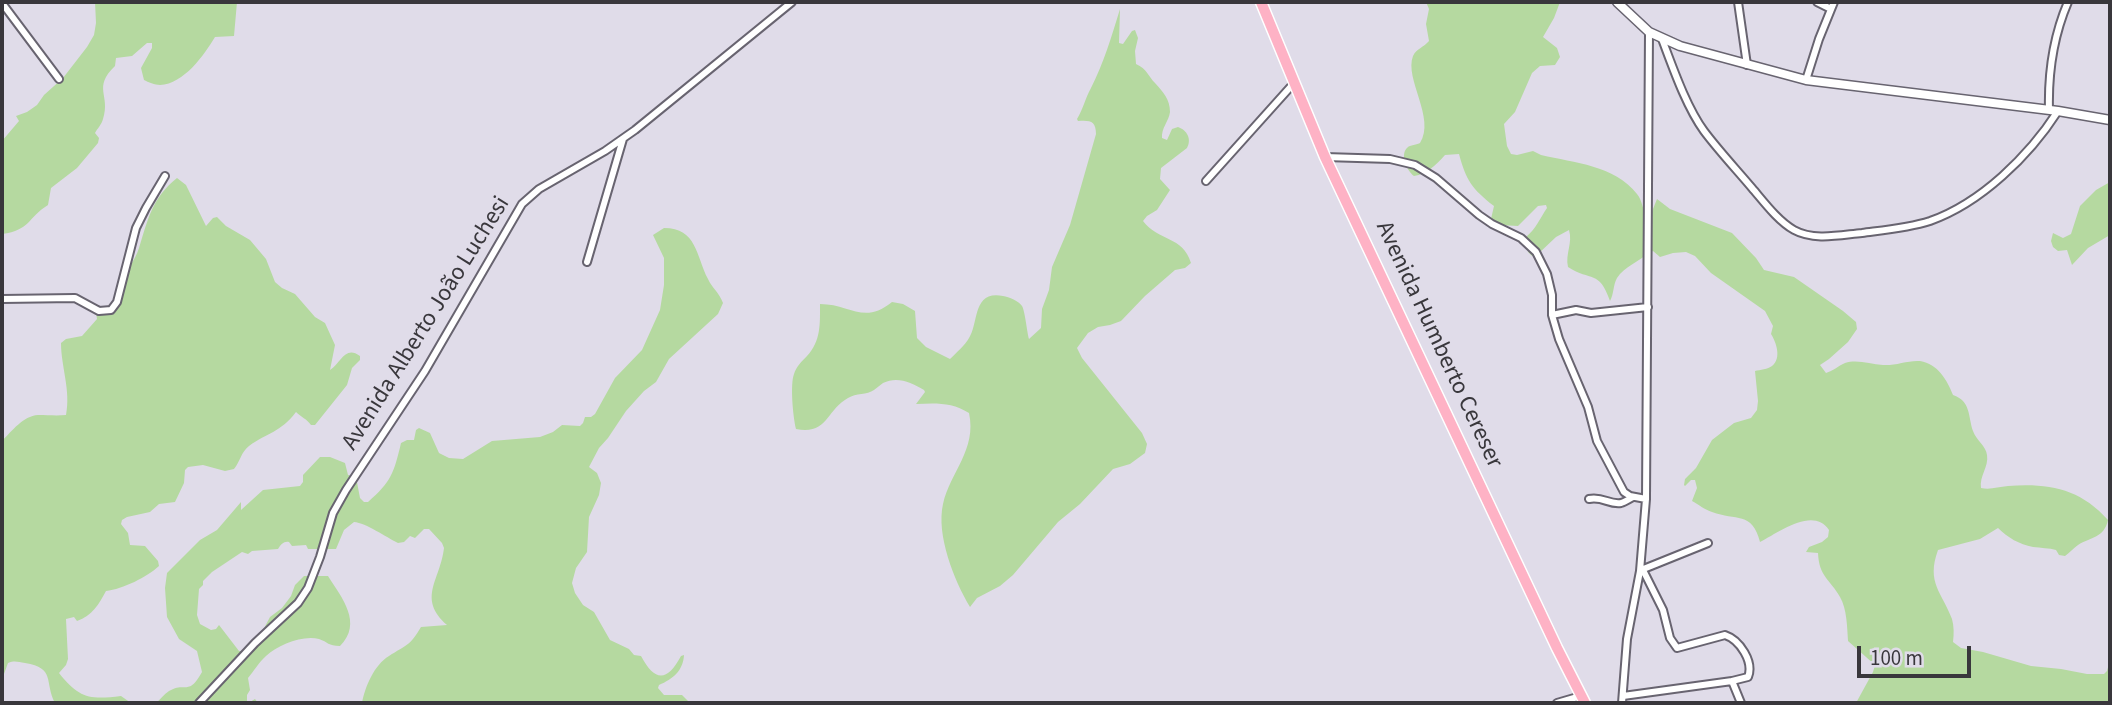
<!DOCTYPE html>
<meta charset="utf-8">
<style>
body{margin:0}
#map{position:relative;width:2112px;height:705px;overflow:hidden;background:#e0dce9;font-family:"Source Sans 3",sans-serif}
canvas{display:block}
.frame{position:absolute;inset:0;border:4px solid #39373c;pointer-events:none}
.scale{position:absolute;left:1857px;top:646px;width:114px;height:32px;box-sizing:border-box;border:4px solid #39373c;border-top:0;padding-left:9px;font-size:21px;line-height:24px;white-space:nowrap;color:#39373c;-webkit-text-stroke:5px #e0dce9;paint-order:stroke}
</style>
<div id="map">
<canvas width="2112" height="705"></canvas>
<div class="frame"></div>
<div class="scale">100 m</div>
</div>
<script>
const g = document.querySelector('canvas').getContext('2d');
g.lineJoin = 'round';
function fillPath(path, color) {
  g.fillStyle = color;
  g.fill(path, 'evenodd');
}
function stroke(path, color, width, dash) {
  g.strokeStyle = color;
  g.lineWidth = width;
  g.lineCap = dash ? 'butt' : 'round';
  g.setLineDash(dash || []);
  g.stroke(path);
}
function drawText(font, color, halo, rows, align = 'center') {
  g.font = font + ' "Source Sans 3",sans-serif';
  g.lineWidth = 5;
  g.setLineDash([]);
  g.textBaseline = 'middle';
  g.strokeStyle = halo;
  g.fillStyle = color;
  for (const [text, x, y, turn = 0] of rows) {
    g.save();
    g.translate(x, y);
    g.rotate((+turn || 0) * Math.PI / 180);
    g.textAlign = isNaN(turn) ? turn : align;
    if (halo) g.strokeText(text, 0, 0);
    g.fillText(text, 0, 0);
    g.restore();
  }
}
fillPath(new Path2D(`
 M95,2H237L234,36L215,37C204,55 184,84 160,85C155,85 148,82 144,80L141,68L152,48V43H147L132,56L116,58L115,66C92,88 111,95 103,119C102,124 97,129 95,133L99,138L98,143L77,168L51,188L48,205C27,218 31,230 2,234V141L19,121L16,116L27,112L37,105L44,95L63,78L87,47L94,35L96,23Z
 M1426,2H1560L1554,18L1543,37L1557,48L1560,57L1555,65L1540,66L1532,73L1515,112L1504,124L1507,146L1511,154L1517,155L1533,151L1541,155C1575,163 1614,165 1637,194C1643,201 1642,211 1649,219L1657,199L1670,209L1732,233L1756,258L1764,270L1794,277L1843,311L1856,322L1857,329L1848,342L1829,359L1820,365L1826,373C1833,371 1838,366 1845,363C1857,359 1870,364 1883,365C1895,366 1908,360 1920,361C1938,364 1947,380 1953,395C1971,401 1968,416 1973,431C1976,440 1986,446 1987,455C1989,467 1979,476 1981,488C1990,490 1998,487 2008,486C2050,483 2080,489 2108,520C2104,538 2091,537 2078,545C2074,548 2069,553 2065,556L2059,555L2056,550C2049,548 2041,548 2033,547C2019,544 2008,538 1998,528L1980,539L1938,550C1926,583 1942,592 1952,619C1954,626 1954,634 1953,642L1961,648L1983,652L2031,666L2061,669L2087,674H2104L2107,671L2110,660V703H1856L1873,672L1875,665L1848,641C1847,627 1847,609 1840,597C1830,579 1819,577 1818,553L1806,552L1809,547L1822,542L1828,537L1829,530C1813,506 1778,533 1760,542C1752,511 1736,521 1712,512C1705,510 1698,504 1692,501L1697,488L1695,480H1691L1685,486L1684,485L1685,479L1696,468L1712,440L1734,423L1751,418L1757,410L1758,401L1755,371C1760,370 1768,369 1772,366C1782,358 1776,342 1771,334L1773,326L1765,311L1711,273L1695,256L1686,252L1673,253L1660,257L1653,251L1650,252C1640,261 1624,267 1617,278C1613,285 1614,294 1610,301C1599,269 1591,282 1568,267C1565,254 1573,243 1569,230L1556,237L1538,254L1532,256L1528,252L1526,237C1536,229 1540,218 1547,208L1546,205L1538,206L1518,226L1500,225L1491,219L1494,206C1472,189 1466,180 1459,154L1445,155C1436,165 1427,174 1414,176C1407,171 1399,154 1408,147C1409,146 1418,144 1420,143C1436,118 1404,79 1413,56C1416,49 1424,47 1429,41L1426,24L1429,9Z
 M1120,9L1119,43L1123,44L1132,31L1135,30L1138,38L1135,51L1136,64C1147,69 1148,76 1155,83C1163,92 1170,99 1170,112C1169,121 1161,128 1162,138L1167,140L1172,129L1178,127C1187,130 1192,139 1187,148L1161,168L1160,179L1170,190L1157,210L1147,216L1143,221C1158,241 1183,236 1191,263L1185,268L1175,270L1145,296L1121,321L1110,325L1098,327L1088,333L1077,348L1082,358L1142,433L1147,444L1145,453L1130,464L1113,469L1080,504L1058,522L1013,575L1000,586L977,598L970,607C954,580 936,535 943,504C950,472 977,450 969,413C952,402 935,403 916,404L925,392L924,390C911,382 897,376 883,383C880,385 877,388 874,390C867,395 856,393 848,398C826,410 828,435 796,429C793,417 790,384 794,374C796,367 802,361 807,356C821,341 820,324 820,304C850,304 864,325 892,302L903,304L915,311L917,338L926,347L950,359C956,353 965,345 969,338C979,323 972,290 1003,296C1009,297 1019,301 1022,306C1025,311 1027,332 1029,339L1041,328L1042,309L1049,290L1052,267L1070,225L1096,134C1096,121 1090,120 1078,121L1077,119C1083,109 1085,99 1091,88C1104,62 1111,38 1120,9Z
 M177,178L186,185L206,226L213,218L217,217L226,226L250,240L266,259L275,282L282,288L295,294L315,317L325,323L335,345L330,370C341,363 345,345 360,356V360L352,368L347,385L315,425H311C307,419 301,417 296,412C280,433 268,432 249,446C241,452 240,462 234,469L225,471L203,465L188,467L185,470L184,483L175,502L159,504L150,512L127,517L122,520L121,524L128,533L130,545L145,546L158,561L159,566C147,577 123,589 106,591C99,604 92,616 77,621L74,617L66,619L68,659L66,665L59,673C79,698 89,700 121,696L131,703H55C44,682 56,668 25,663C18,662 15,660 8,663L4,674L2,673V441C12,431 23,416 38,415C48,415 56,416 66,415C71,390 61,367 61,343L66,339L82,336L97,319L96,312C103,311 110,309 114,302C116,297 115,291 118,286C123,273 135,262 139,248C148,219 152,198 177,178Z
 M2110,182V235L2088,248L2072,265L2067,250L2058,251L2053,247L2051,241L2053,233L2063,238L2071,234L2080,206L2096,190Z
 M664,228C697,228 696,256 708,279C712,288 719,292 723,303L718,314L669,359L656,382L644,391L626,411L608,438L599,448L589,467L597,473L601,483L599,495L589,517L587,552L576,568L572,583L575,593L583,605L594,612L610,640L629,649L634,655L641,656C655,682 667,682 681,656L684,655C683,671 673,679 659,685L658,688L664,695H682L690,703H362C365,687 374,665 389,656C406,645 410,646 421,627L447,625C417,598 440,581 444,548L442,543L429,529H424L415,538L410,536L404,542L398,543C386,537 366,523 354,522L344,530L336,549H308L306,545L292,546L289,542C284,541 281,544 278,549L252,551L248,554L242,552L212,572L203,581V585L199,589L197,615L200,624L211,630L216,629L219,625L239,651H252L270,617L282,608L291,596L295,585L304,576H328C342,598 363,623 340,646C328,646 328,642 319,639C302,635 278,645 266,656C259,662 254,671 248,678L250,690L247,695V701L250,702L255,699L258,703H156C160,700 164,694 169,691C186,681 188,697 202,672L197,651L179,639L167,617L165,588L167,573L200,540L217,530L241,502V510L263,490L300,486L303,482V475L320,457H330L345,463L348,475L356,477L360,498L364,502H368C391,482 394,473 401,443L407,440H414L416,430L419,428L430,433L439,453L449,458L463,459L492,441L540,437L553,432L562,425L580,426L583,423L585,417H591L595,414L615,378L642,350L660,310L664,285V258L653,235Z`), '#b5d9a0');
const minor = new Path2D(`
 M1738,2L1747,65
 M1817,2L1831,9
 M2,3L59,79
 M1662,39C1673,68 1686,106 1704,131C1719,151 1736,169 1752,188C1764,202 1778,221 1794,230C1814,241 1840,235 1862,233C1885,230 1908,228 1930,221C1981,203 2029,156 2058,111
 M1806,80L1819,39L1834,2
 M2049,110C2048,72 2053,37 2068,2
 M1325,157L1390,159L1415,165L1436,178L1479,215L1492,224L1521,238L1536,252L1547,274L1552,295V315L1559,339L1588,407L1597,441L1624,492L1630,496L1646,499
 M1206,181L1294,83
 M587,262L623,139
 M2,299L75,298L99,311L111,310L117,302L136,228L146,208L165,176
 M1552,315L1576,310L1591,313L1648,307
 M1589,499C1603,496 1609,505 1621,503C1625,502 1629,499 1633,497
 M1641,570L1708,543
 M1643,570L1663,610L1670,638L1677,648L1725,635C1740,640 1754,662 1748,677L1732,681
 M1623,696L1732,681L1741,703
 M199,703L255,643L298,603L308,588L320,557L333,513L346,490L425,371L522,204L539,189L605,151L635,130L792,2
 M1557,703L1581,696
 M1622,703L1627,639L1640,571L1646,499L1649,32`);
const tertiary = new Path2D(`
 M1617,2L1649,32L1680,46L1806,80L2058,111L2110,120`);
const primary = new Path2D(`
 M1261,2L1325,157L1557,648L1585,703`);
stroke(minor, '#686470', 10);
stroke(tertiary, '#686470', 11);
stroke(primary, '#fff', 13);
stroke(minor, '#fff', 6);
stroke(tertiary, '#fff', 8);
stroke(primary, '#feb2c5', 10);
drawText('24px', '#39373c', '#e0dce9', [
 ["Avenida Alberto João Luchesi",427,324,-58],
 ["Avenida Humberto Cereser",1438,345,65]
]);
</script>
